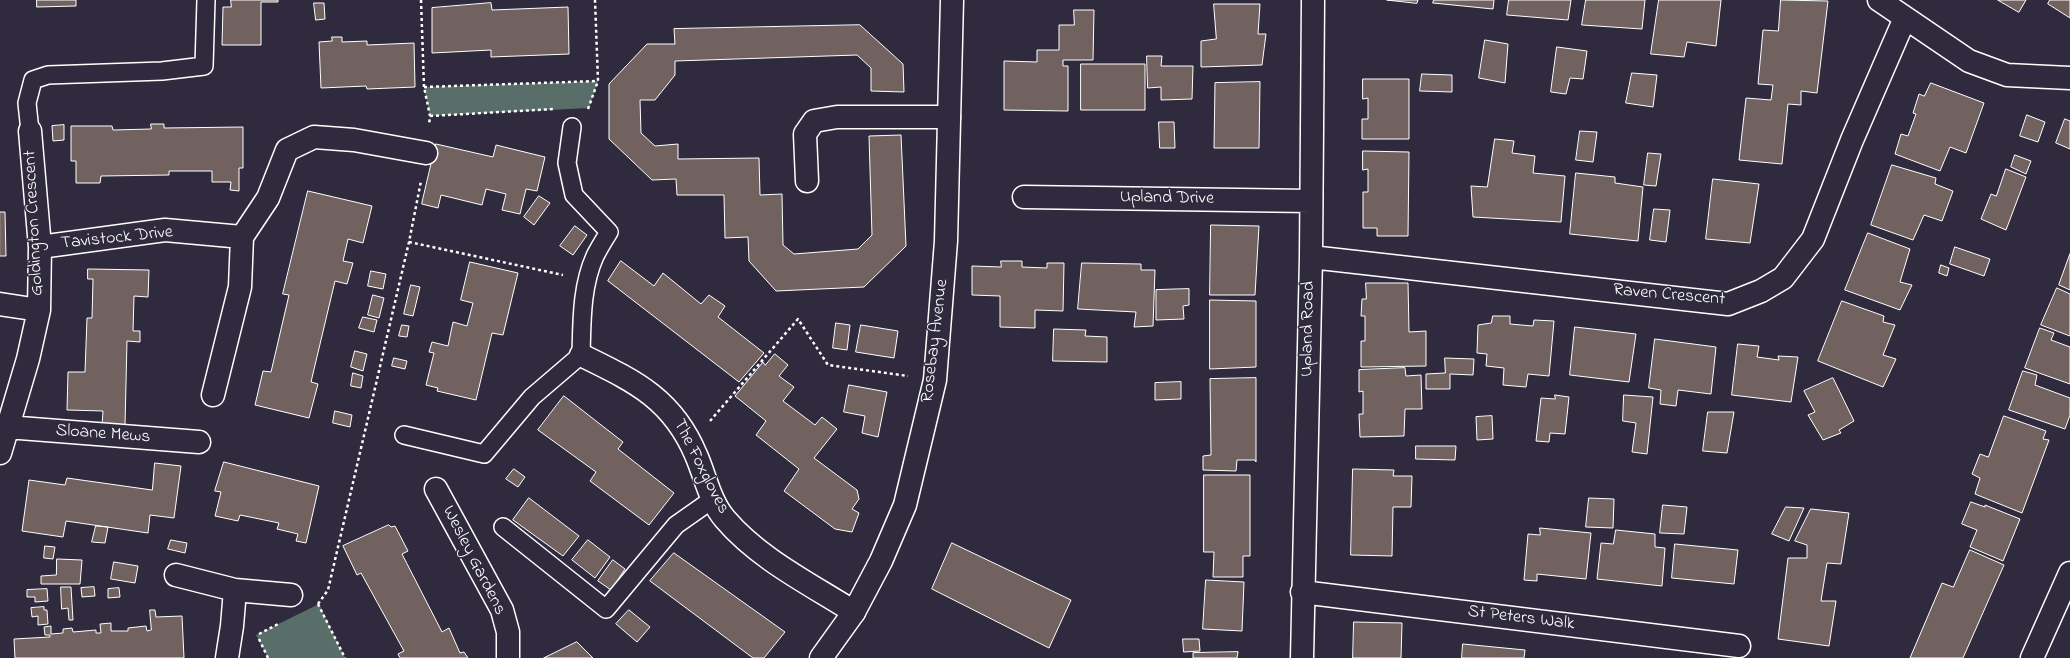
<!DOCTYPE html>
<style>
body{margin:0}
canvas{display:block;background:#2f2a3d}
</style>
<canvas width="2070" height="658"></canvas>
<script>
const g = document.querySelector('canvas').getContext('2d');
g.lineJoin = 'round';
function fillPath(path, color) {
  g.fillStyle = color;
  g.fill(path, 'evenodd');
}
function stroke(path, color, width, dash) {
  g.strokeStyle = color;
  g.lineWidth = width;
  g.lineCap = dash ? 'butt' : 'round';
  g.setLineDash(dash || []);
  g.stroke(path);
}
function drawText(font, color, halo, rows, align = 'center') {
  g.font = font + ' "Indie Flower",sans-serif';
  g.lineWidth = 3;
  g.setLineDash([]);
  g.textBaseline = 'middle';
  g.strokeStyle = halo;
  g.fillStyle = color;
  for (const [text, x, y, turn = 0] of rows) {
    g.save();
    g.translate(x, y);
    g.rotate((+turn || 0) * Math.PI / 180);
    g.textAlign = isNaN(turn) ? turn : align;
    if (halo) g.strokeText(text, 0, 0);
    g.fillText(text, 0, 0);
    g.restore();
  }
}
fillPath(new Path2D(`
 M598,81L589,108L430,116L424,87Z
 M319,604L345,658H268L256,635Z`), '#596e68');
const building = new Path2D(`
 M37,0H76V6L37,7Z
 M231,0H278V2H261V45H222L223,7H231Z
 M1387,0H1418L1417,3Z
 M1434,0H1494L1493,9L1433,3Z
 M1509,0H1571L1568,20L1507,15Z
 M1586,0H1645L1642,29L1582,25Z
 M1659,0H1721L1716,46L1687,42L1684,57L1651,54Z
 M1781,0L1828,1L1817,93L1801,91V105L1788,104L1782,164L1739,160L1746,98L1771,100L1773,85L1758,84L1763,30L1778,31Z
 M1998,0H2026L2019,12Z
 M2050,0H2070V18L2048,4Z
 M314,3H324L325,19L316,20Z
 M491,3L492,10L568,7L569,54L491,57V50L432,53V8Z
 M1214,4H1260L1258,34H1266L1262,65L1201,67V41L1216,39Z
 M1074,10H1094L1093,60H1063V66H1068V111L1004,110V61L1037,62V50H1059V25H1074Z
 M860,25L903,64L904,92L871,91V68L857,55L675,61V75L655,100H640L641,133L655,146L678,144V159L759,158L760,195L782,194L783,245L794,254L858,249L872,235L869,136L901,135L906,246L864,287L776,291L749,261L748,237L725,238L724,195H677L676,179L652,180L609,139V84L647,44H675L674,29Z
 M332,37H342V42L367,41V45L414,43L415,87L367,89L366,86L321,88L319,42L332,41Z
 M1485,40L1508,44L1505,83L1479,78Z
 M1557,47L1587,51L1583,79L1570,78L1566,94L1551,92Z
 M1147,56H1162L1161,66H1193L1192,99L1161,100V87L1148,88Z
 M1081,64H1145V110H1081Z
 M1632,73L1657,75L1653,107L1626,103Z
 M1422,74L1452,75V92L1420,91Z
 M1363,79H1409V139H1362V119H1368V98L1363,99Z
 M1260,82L1259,148H1214L1215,83Z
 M1931,83L1984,103L1966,153L1950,147L1940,171L1895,154L1901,134L1908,136L1916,114L1913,113L1919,94L1924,96Z
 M2027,115L2045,122L2038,142L2020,136Z
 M2065,119L2070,121V149L2056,143Z
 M1159,122H1174L1175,148H1160Z
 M151,124H164V128L243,127V168H239V191L230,190L231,182H212V171H169V175L101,176L100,183H76V161H71V126H112L113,130L151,129Z
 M64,125V140L53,141L52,126Z
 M1580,131L1597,132L1593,162L1576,160Z
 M1495,139L1514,141L1512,153L1535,156L1533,173L1565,176L1561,222L1473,217L1471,186L1487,187Z
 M436,144L493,157L496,145L545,157L537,191L526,189L520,214L502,210L506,194L486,189L482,205L441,195L438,208L422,204Z
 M1363,151L1409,152L1408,236H1377V228H1363V192H1368V169L1363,170Z
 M1648,153L1661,154L1656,186L1644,185Z
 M2015,155L2031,161L2026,174L2011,167Z
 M1892,165L1936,178L1935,184L1953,191L1942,221L1924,215L1913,240L1871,225Z
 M2006,169L2026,177L2006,230L1981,219L1991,194L1996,196Z
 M1576,173L1615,177V183L1643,187L1638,241L1570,234Z
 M1713,179L1759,184L1750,243L1706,239Z
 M308,191L372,206L363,243L348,239L343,261L353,263L347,284L335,281L311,382L318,384L309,418L255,405L263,371L271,372L289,295L283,294Z
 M539,196L550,203L534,225L524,217Z
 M1654,209L1670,210L1666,242L1650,240Z
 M0,212H5L6,256H0Z
 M1211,225L1259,226L1255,295H1210Z
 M575,226L587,235L573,255L560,246Z
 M1868,233L1910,249L1900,282L1912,285L1900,310L1845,290Z
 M1955,247L1990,259L1984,276L1950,264Z
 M2070,254V290L2059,285Z
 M621,261L654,286L663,273L701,304L709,295L725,306L718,317L764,353L739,382L608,281Z
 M1001,261H1022V267L1047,268V263H1064L1063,311L1035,310V328L1000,327V296L972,295V266L1001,267Z
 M470,262L518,273L503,335L492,333L476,400L437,391L438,388L426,385L434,353L429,352L432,342L448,346L453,322L467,326L473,303L461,300Z
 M1082,263L1141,264V270H1155L1153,326L1134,327L1136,312L1078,309Z
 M1941,265L1949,268L1947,276L1939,273Z
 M88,269L149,270L148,297L134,296L133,331H140V342L127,341L125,425H102L103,411L67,410L68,372H85L87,318H92L93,279H88Z
 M371,271L386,274L383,289L368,286Z
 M1366,283H1408L1409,332L1426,331V366L1361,367V341H1365V316H1361L1362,299H1366Z
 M411,285L420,287L413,316L404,314Z
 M2057,288L2070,294V336L2041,325Z
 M1189,289V305L1183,306L1184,319L1156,320V290Z
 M373,295L384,298L379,318L368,315Z
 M1210,300L1256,301V367L1210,369Z
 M1842,301L1884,316L1883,322L1895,325L1883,355L1896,359L1883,387L1818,361Z
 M1493,316H1510V324L1533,326L1534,320L1554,321L1549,376L1528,374L1526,387L1503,385L1504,368L1486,366L1487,354L1477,353L1478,325L1491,323Z
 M363,317L377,320L374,332L359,328Z
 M836,323L850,325L847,350L833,348Z
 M402,325L409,326L407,337L399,336Z
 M861,325L898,331L894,358L856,352Z
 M1575,327L1636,334L1629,382L1570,375Z
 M2040,328L2054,333L2051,340L2070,347V384L2025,368Z
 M1054,329L1086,330L1085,336L1107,337V362L1053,361Z
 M1655,339L1716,347L1711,394L1678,390L1676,406L1660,404L1661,390L1649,388Z
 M1738,344L1759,346L1757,357L1779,360L1778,356L1798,357L1791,402L1732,395Z
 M355,351L367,354L363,371L351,367Z
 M775,354L788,365L779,376L794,387L783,401L815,425L822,417L837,429L814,458L857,490L859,499L852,509L859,513L852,532L835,529L784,491L799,469L756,435L766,421L735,396L763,362L765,365Z
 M394,358L407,361L405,369L392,366Z
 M1445,358L1474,359L1473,375L1450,374V389H1426V374L1445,373Z
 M1405,368L1406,376L1421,375L1422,409H1405L1404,436L1360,437L1359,414H1363V391L1359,392V370Z
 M2023,371L2037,375L2035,385L2070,398V415L2065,429L2009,410Z
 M353,373L363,376L361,388L351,386Z
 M1256,378V462L1255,460H1237L1236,471L1203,470V456L1211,455L1210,379Z
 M1833,378L1854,421L1839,430L1841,433L1823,440L1808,415L1815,412L1804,391Z
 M1181,382V399L1155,400V383Z
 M849,385L887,392L878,437L862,433L865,416L844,412Z
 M1555,395L1569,397L1565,434L1550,433L1549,442L1536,441L1541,398L1555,399Z
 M1624,395L1653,397L1647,454L1632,452L1636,423L1623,421Z
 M564,396L623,442L618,449L674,493L649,525L590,481L596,472L538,430Z
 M335,411L352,415L350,427L333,423Z
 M1708,412H1734L1727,453L1703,451Z
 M1492,416L1493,439L1477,440L1476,417Z
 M2004,416L2046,431L2043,439L2049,440L2022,513L1975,494L1980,478L1972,474L1980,454L1988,457Z
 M1416,446H1456L1455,460L1416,459Z
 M224,462L319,486L306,543L296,541L298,534L277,529L279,523L240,515L238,521L215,516L221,492L215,491Z
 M155,463L181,466L174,518L150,515L148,533L66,521L63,537L22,531L29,480L65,485L67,478L152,490Z
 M514,469L525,477L518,487L506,479Z
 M1353,469L1394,470L1393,476H1412L1411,507H1393L1392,556L1351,555Z
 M1204,475H1250V556H1243V577H1213L1214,552H1204Z
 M529,498L579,536L563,556L513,520Z
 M1589,498L1614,499L1613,528L1586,527Z
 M1971,502L1985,507V505L2020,519L2003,561L1970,547L1977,530L1962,524Z
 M1663,505L1687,507L1684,534L1660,533Z
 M1786,507L1804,508L1789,541L1772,534Z
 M1811,509L1849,513L1841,564L1827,563L1821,601H1836L1829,646L1778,639L1788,558H1807V545L1795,541Z
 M389,525L391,527L395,526L408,551L402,554L442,632L449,628L460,653L464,652L468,658H400L398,654L404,651L361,573L357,575L343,546Z
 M96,526L108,527L105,543L92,542Z
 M1540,528L1591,533L1586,579L1537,574V581L1524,580L1528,534L1540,535Z
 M1616,530L1655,534V547L1665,548L1662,586L1597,579L1601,543L1613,544Z
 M171,540L187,543L185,553L168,549Z
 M588,540L610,557L595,578L572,560Z
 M952,543L1071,600L1049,648L932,589Z
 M1675,544L1738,550L1734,584L1672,578Z
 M45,546L55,547L53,559L44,558Z
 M1970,550L2004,565L1963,658H1910L1942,583L1953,587Z
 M674,553L785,632L764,658H753L650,581Z
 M57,559L82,560L80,584H41V576L56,575Z
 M613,560L625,569L611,590L598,581Z
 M114,562L138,566L135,583L111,579Z
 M1206,580L1244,582L1242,631L1203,629Z
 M61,587H71L73,620H69L68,608L62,609Z
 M94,587L95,596L82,597L81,588Z
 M119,588L120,597L108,598V589Z
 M47,589L48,601L35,602V597H27V590Z
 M44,607V610H47L48,624L38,625V616L32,617L31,608Z
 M150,610H155L156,617L182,616L184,658H15L14,639L50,637V635H45L44,627L51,626V634L63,633V629L72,628L73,632L96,630V633H101L100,624L111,623V631H128V628L146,626L147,631L151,630Z
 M629,610L650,627L637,642L616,624Z
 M1354,622L1402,623L1401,658H1353Z
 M1183,639H1199L1200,651L1184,652Z
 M577,642L593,658H544Z
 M1463,644L1525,650L1524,658H1462Z
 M1238,652L1237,658H1193V653Z`);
fillPath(building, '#71625f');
stroke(building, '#fff', 1);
const lane = new Path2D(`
 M30,131L27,103L33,80L48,75L162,71L204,66L206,0
 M404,435L484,454L532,397L581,355C582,323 581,287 595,256C599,248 604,240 609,232L574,195L567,163L572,127
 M503,527L606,609L676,525L713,499`);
const street = new Path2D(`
 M1879,0L1969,61L2007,75L2070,78
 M807,181L805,134L814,121L837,117H949
 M1024,197L1310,201
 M40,247L165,230L242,237
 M1311,257L1728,304L1761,291L1783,278L1813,239L1852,140L1905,18
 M0,304L39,310
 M581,355C634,381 672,398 696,455C705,475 710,502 725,519C759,559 810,584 854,612
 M213,395L240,287L242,237L268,198L287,150L314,137L354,140L426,153
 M7,427L199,442
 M0,453L28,359L39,310L40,247L30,131
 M436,489L502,610L508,632V658
 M176,575L235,590L291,595
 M1302,592L1739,646
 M227,658L232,626L235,590
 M1302,658L1311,257L1313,0
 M2032,658L2070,573`);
const secondary = new Path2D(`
 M821,658L854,612L881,561L905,505L935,380L946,241L952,0`);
stroke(lane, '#fff', 20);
stroke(street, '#fff', 25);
stroke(secondary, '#fff', 25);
stroke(new Path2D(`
 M421,0L424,87L430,116L429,125
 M424,87L598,81
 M588,109L598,81L595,0
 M430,116L554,109
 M409,242L563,275
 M710,421L798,319L828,365L908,376
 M318,604L328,590L409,242L421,181
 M318,604L345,658
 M259,634L280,623
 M259,639L268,658`), '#fff', 2.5, [3, 3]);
stroke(lane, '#2f2a3d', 17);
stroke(street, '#2f2a3d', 22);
stroke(secondary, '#2f2a3d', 22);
drawText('18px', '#fff', '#2f2a3d', [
 ["Upland Drive",1167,199,1],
 ["Goldington Crescent",35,223,-93],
 ["Tavistock Drive",117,239,-6],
 ["Raven Crescent",1669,296,5],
 ["Upland Road",1309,329,-89],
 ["Rosebay Avenue",936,341,-83],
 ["Sloane Mews",103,435,4],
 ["The Foxgloves",700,467,63],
 ["Wesley Gardens",473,561,63],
 ["St Peters Walk",1521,619,7]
]);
</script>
